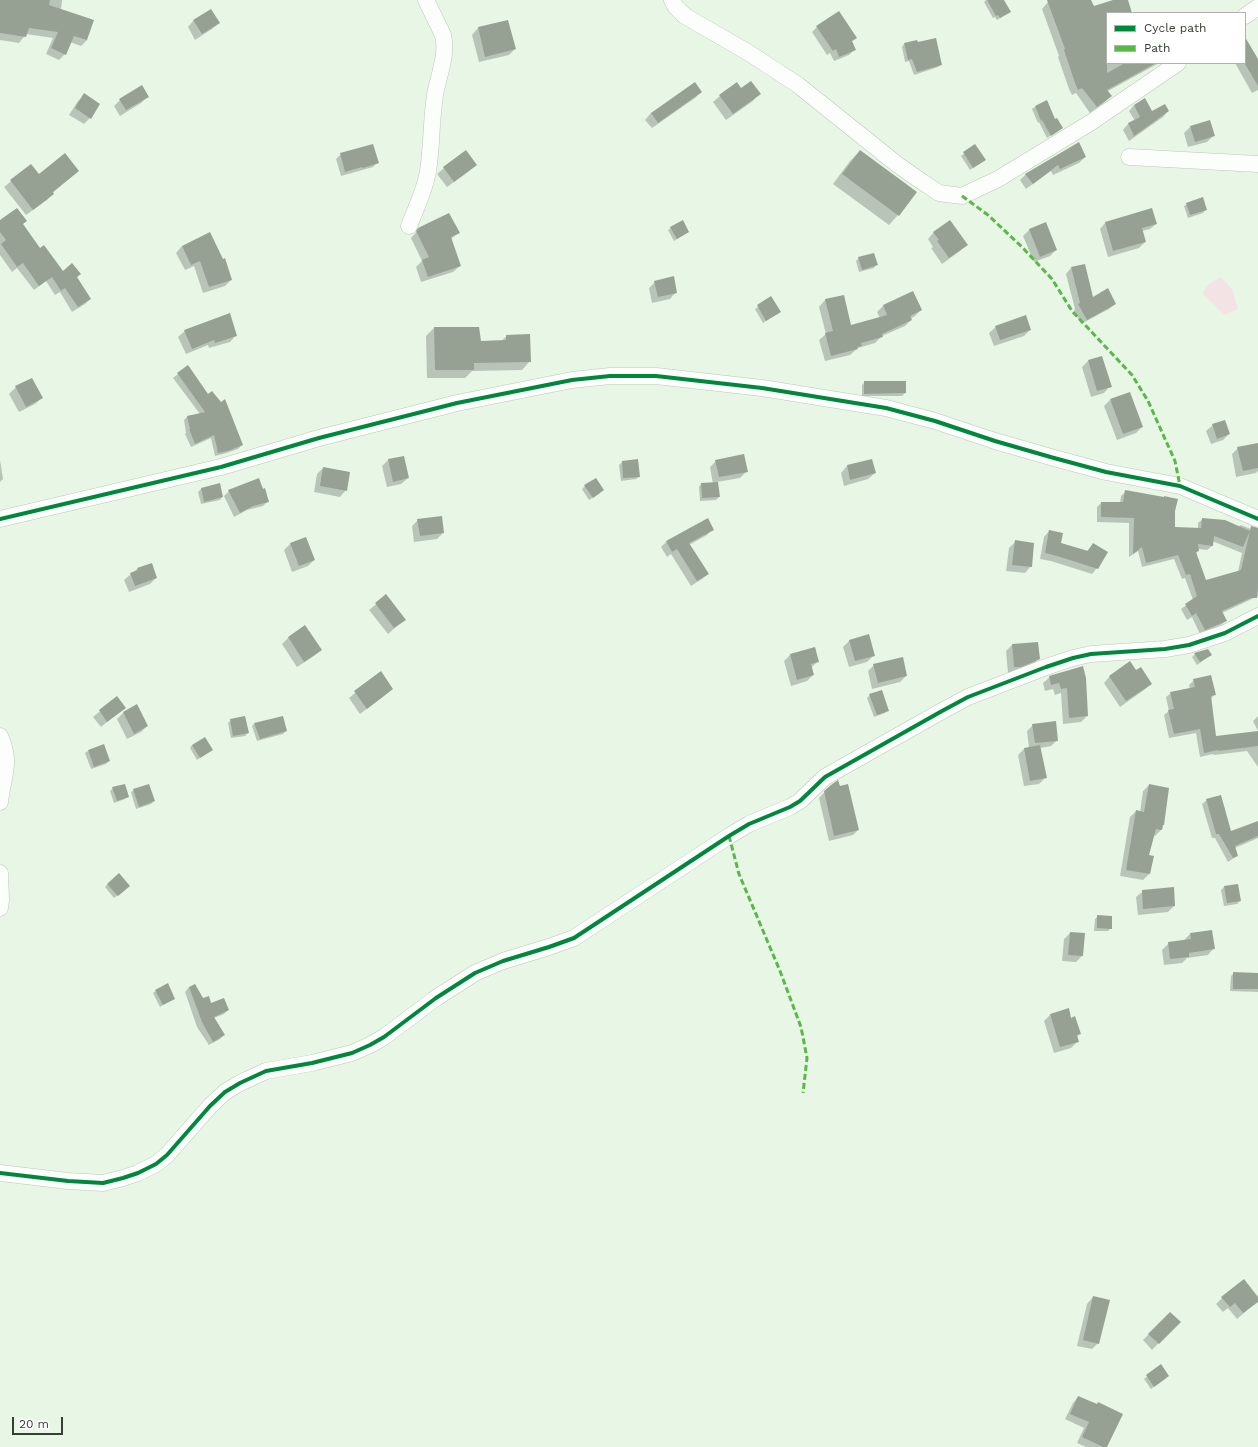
<!DOCTYPE html>
<style>
body{margin:0}
#map{position:relative;width:1258px;height:1447px;overflow:hidden;background:#e8f6e6;font-family:"Work Sans",sans-serif}
canvas{display:block}
.legend{position:absolute;left:1106px;top:12px;width:140px;height:52px;box-sizing:border-box;background:#fff;border:1px solid #aeb2ad;margin:0;padding:5px 7px;list-style:none;font-size:12px;color:#343e32}
.legend li{display:flex;align-items:center;gap:8px;height:20px}
.legend b{width:20px;border:1px solid #aeb2ad}
.scale{position:absolute;left:12px;top:1417px;width:51px;height:18px;box-sizing:border-box;border:2px solid #343e32;border-top:0;padding-left:5px;font-size:12px;line-height:14px;white-space:nowrap;color:#343e32;-webkit-text-stroke:3px #fff;paint-order:stroke}
</style>
<div id="map">
<canvas width="1258" height="1447"></canvas>
<ul class="legend">
<li><b style="height:5px;background:#00873e"></b>Cycle path</li>
<li><b style="height:5px;background:#58b947"></b>Path</li>
</ul>
<div class="scale">20 m</div>
</div>
<script>
const g = document.querySelector('canvas').getContext('2d');
g.lineJoin = 'round';
function fillPath(path, color) {
  g.fillStyle = color;
  g.fill(path, 'evenodd');
}
function stroke(path, color, width, dash) {
  g.strokeStyle = color;
  g.lineWidth = width;
  g.lineCap = dash ? 'butt' : 'round';
  g.setLineDash(dash || []);
  g.stroke(path);
}
fillPath(new Path2D(`
 M1221,277L1232,289L1238,309L1224,315L1202,293L1210,283Z`), '#f4e3e4');
fillPath(new Path2D(`
 M0,0H62L61,10L87,40L81,46L70,42L65,54L59,60L46,54L53,38L26,34L19,43L0,40Z
 M986,0H1003L1010,12L997,20L995,17L993,18L984,2Z
 M1054,0H1090L1094,7L1116,0H1126L1131,13H1107V63H1159L1108,91L1111,96L1105,102L1090,113L1076,93L1072,95L1069,89L1058,57L1059,56L1042,9L1048,2Z
 M194,20L219,23L212,29L195,40L188,27Z
 M817,27L856,38L851,42L854,50L849,55L834,61L830,53L827,55L812,32Z
 M478,28L515,49L509,55L479,62L472,35Z
 M904,44L941,64L938,67L914,75L909,61L905,62L902,47Z
 M1245,50L1258,61V90L1252,93L1235,63H1245Z
 M737,84L741,89L759,94L753,101L726,120L713,102L720,96Z
 M701,92L695,98L652,128L645,120L651,113Z
 M84,95L90,118L84,124L69,115L78,101Z
 M148,96L141,103L120,116L114,106L120,100Z
 M1046,102L1055,120L1062,128L1047,138L1039,122L1038,123L1032,109L1035,107Z
 M1134,105L1152,112L1168,111L1163,117L1129,141L1123,130L1128,124L1135,121L1129,111Z
 M1190,127L1213,136L1207,142L1188,147L1184,133Z
 M975,145L985,160L970,170L961,156Z
 M860,151L898,215L889,225L833,184L850,161Z
 M341,154L377,163L373,167L341,176L336,159Z
 M1085,157L1079,163L1053,175L1051,171L1026,189L1020,180L1026,174Z
 M31,165L39,175L78,171L52,193L47,200L26,215L4,187Z
 M476,165L469,171L447,187L437,174L444,168Z
 M1187,204L1205,210L1203,213L1188,218L1184,206Z
 M0,222L40,250L63,272L76,277L90,299L85,304L72,312L60,292L55,295L46,281L34,290L17,268L12,272L0,255Z
 M1105,223L1156,224L1150,229L1142,231L1145,242L1139,248L1108,257L1100,229Z
 M671,228L688,232L674,241L668,230Z
 M419,229L458,233L451,239L460,266L453,272L421,282L416,267L422,261L411,238Z
 M1029,230L1056,250L1050,256L1034,262L1023,236Z
 M934,232L966,245L960,251L942,264L931,248L933,247L928,239Z
 M182,246L231,280L225,286L203,293L194,266L185,270L176,253Z
 M859,258L876,265L874,268L859,272L856,261Z
 M1071,268L1092,298L1115,304L1109,309L1081,324L1074,310L1075,309L1066,274Z
 M655,282L676,292L670,299L652,303L649,288Z
 M913,293L921,310L915,316L910,319L911,320L905,326L882,336L875,343L858,348L850,355L825,361L819,340L826,334L819,307L825,300L843,296L850,326L880,318L877,312L883,306Z
 M771,298L776,314L763,323L755,309Z
 M996,327L1030,330L1024,336L994,346L989,333Z
 M434,328L480,342L501,341L507,336L530,361L522,370L472,371L465,378H427L426,336Z
 M185,331L236,335L230,342L209,348L208,345L186,354L178,337Z
 M1102,357L1110,386L1104,393L1091,397L1082,367L1088,361Z
 M188,366L242,445L238,449L223,454L215,456L211,438L191,447L185,434L186,433L184,420L188,416L200,414L173,378Z
 M865,382L905,393L902,396H862V385Z
 M16,387L42,398L35,404L19,412L9,394Z
 M1110,400L1142,427L1136,433L1117,440L1104,406Z
 M1213,425L1229,434L1223,440L1211,444L1206,431Z
 M1258,444V471L1256,473L1236,477L1232,454L1238,448Z
 M0,460L3,479L0,482Z
 M388,460L408,478L401,484L387,487L382,466Z
 M871,460L875,473L868,479L844,486L841,473L847,466Z
 M637,461L639,477L636,479L621,481L619,465L622,462Z
 M716,461L747,471L740,478L717,482L719,497L716,500L700,501L699,487L701,484H713L710,467Z
 M323,468L346,490L340,497L314,492L317,474Z
 M258,479L268,501L263,506L247,510L234,517L224,496L229,491Z
 M219,484L222,497L220,500L201,504L198,492L201,489Z
 M585,486L600,493L589,500L582,489Z
 M1126,491L1174,511V528H1198V523L1203,519L1238,527L1241,525L1258,532V596L1222,613L1226,621L1221,625L1200,634L1192,617L1187,620L1181,609L1193,600L1185,578L1182,579L1174,559L1142,567L1138,551L1129,557V523L1097,522V507L1101,503H1120L1121,496ZM1212,541L1242,553L1238,572L1206,581L1196,553L1198,551V549L1207,550L1212,546Z
 M418,520L443,533L437,539L414,542L412,526Z
 M712,529L707,535L689,545L708,574L702,579L691,586L671,554L667,557L661,547L666,542Z
 M1049,531L1060,543L1087,551L1093,544L1097,568L1092,574L1051,561L1040,559L1044,537Z
 M1015,542L1031,566L1025,573L1006,571L1009,548Z
 M290,544L314,560L308,566L292,572L284,550Z
 M151,565L156,578L150,584L129,592L124,580L137,569Z
 M386,596L405,619L388,634L369,610Z
 M305,627L321,650L314,656L297,667L282,644L288,638Z
 M868,635L874,655L867,662L849,667L843,647L849,641Z
 M1012,645L1039,659L1032,665L1013,672L1008,673L1006,651Z
 M1207,650L1208,657L1197,665L1192,657L1195,654Z
 M790,655L818,661L811,668L813,675L807,681L791,686L784,661Z
 M874,665L906,676L900,682L872,689L868,671Z
 M1082,667L1087,716L1081,722L1063,724L1061,693L1055,695L1053,689L1045,691L1043,683L1050,677Z
 M380,672L392,689L385,695L360,714L349,698Z
 M1136,672L1151,684L1144,690L1120,707L1104,683L1110,676Z
 M1194,680L1214,695L1211,699L1215,737L1258,732V767L1247,751L1214,755L1213,754L1200,757L1196,733L1169,738L1164,715L1169,711L1166,697L1171,693L1190,689L1189,685Z
 M870,695L888,710L885,713L874,717L867,698Z
 M117,697L124,708L101,727L93,717Z
 M137,706L147,726L141,732L127,739L117,719L123,713Z
 M1258,716V731L1253,721Z
 M231,720L248,733L245,736L231,738L228,723Z
 M254,724L286,731L283,734L257,741L252,726Z
 M1033,725L1057,740L1051,746L1040,748L1046,777L1039,784L1024,786L1018,755L1024,749L1029,748L1027,731Z
 M192,745L212,750L197,760L190,748Z
 M88,751L109,761L106,764L91,769L85,753Z
 M831,785L858,830L853,835L829,841L819,798Z
 M1149,785L1161,830L1155,836H1153L1148,856L1153,857L1149,874L1143,880L1120,876L1130,817L1136,811L1140,812L1143,791Z
 M113,788L128,797L125,799L114,803L110,791Z
 M134,790L154,801L151,804L136,809L131,792Z
 M1207,800L1230,833L1258,822V838L1235,848L1237,856L1228,862L1215,838H1212L1202,804Z
 M108,884L126,889L114,898L105,887Z
 M1237,885L1240,901L1237,904L1224,906L1221,890L1224,887Z
 M1143,891L1174,906L1168,912L1138,915L1136,897Z
 M1098,916L1111,928L1108,931H1094L1095,919Z
 M1070,933L1082,956L1076,962L1062,961L1064,939Z
 M1190,934L1214,948L1208,955L1187,958L1182,963L1164,965L1162,950L1169,943L1184,940Z
 M1234,973L1258,974V992L1230,991L1231,976Z
 M189,987L211,1004L228,1010L224,1014L214,1018L224,1034L220,1039L209,1045L197,1027L185,992Z
 M156,991L174,998L160,1007L153,993Z
 M1068,1010L1071,1019L1080,1034L1076,1037L1078,1041L1071,1048L1054,1053L1044,1021L1050,1015Z
 M1093,1297L1098,1343L1092,1349L1077,1346L1087,1304Z
 M1222,1298L1258,1299V1301L1237,1319L1228,1308L1223,1312L1216,1304Z
 M1170,1313L1179,1322L1152,1350L1143,1340Z
 M1161,1366L1165,1379L1151,1389L1144,1379Z
 M1078,1397L1106,1447H1086L1077,1443L1084,1428L1065,1419L1073,1403Z`), '#0003');
fillPath(new Path2D(`
 M0,0H50L49,5L94,20L87,40L74,36L66,55L51,48L58,32L29,28L26,37L0,33Z
 M987,0H1004L1011,12L1000,18L998,15L996,16Z
 M1047,0H1091L1094,6L1113,0H1128L1132,13H1107V73L1125,63H1156L1107,90L1112,96L1097,107L1082,88L1078,90L1075,83L1064,50L1065,49Z
 M211,9L220,23L202,34L193,20Z
 M839,11L857,38L852,41L856,50L839,57L836,49L833,51L816,26Z
 M508,20L516,49L485,57L478,27Z
 M1245,37L1258,59V86L1245,64Z
 M936,38L942,65L917,72L912,59L908,60L904,43L917,40L918,42Z
 M751,81L761,94L733,114L719,95L737,82L741,88Z
 M695,82L702,92L658,123L651,113Z
 M142,85L149,97L126,110L119,99Z
 M84,93L100,104L91,119L75,108Z
 M1145,98L1152,111L1165,104L1169,111L1134,136L1128,123L1140,117L1134,105Z
 M1047,100L1055,119L1057,118L1063,128L1051,136L1042,120L1041,121L1035,106Z
 M1210,120L1215,136L1195,142L1190,126Z
 M1079,142L1086,157L1060,169L1058,165L1033,184L1025,174Z
 M373,144L379,163L363,168L362,167L345,172L340,153Z
 M975,144L986,160L973,168L963,152Z
 M466,150L477,165L454,182L443,167Z
 M860,150L917,192L899,216L842,174Z
 M65,153L79,171L53,192L54,194L33,210L10,180L31,164L39,174Z
 M1203,197L1207,210L1190,215L1186,203Z
 M17,208L27,221L23,224L40,248L44,245L63,271L72,263L81,274L77,277L91,299L78,307L65,288L61,291L52,277L39,286L23,263L17,267L1,244L6,240L0,232V220Z
 M1152,208L1157,224L1142,228L1146,242L1113,251L1105,222Z
 M449,213L460,233L451,237L461,266L428,277L422,260L429,257L416,231L418,228Z
 M683,220L689,232L677,239L670,227Z
 M950,220L968,245L949,258L937,241L939,240L933,232Z
 M1046,222L1057,250L1040,257L1029,229Z
 M210,232L223,259L225,258L232,280L209,287L200,261L191,265L182,246Z
 M874,253L878,265L862,270L858,257Z
 M1085,264L1093,297L1108,288L1116,304L1087,320L1078,304L1080,303L1071,267Z
 M674,276L677,293L658,297L654,281Z
 M913,291L922,310L910,316L912,320L882,334L883,337L861,343L862,346L857,347L858,349L831,356L825,333L833,331L825,299L844,295L851,325L887,315L883,305Z
 M771,296L781,312L766,321L757,305Z
 M230,313L237,336L215,343L214,340L192,349L184,330Z
 M1026,315L1031,330L1000,340L995,326Z
 M434,327H479L481,341L506,340V335L530,334L531,362L474,363V370H435Z
 M1102,356L1112,387L1097,391L1088,360Z
 M188,365L208,394L212,391L221,402L225,399L243,445L228,451L218,453L214,435L195,444L189,429H190L187,416L205,412L177,373Z
 M32,378L43,398L26,407L15,386Z
 M864,381H906V393L864,394Z
 M1130,392L1143,427L1123,434L1110,399Z
 M1225,420L1230,434L1217,439L1212,424Z
 M1258,443V468L1243,471L1237,447Z
 M744,454L748,472L719,477L715,460Z
 M404,456L409,478L393,482L388,459Z
 M638,459L640,477L623,478L622,461Z
 M872,459L876,473L850,480L847,465Z
 M323,467L350,472L347,491L320,486Z
 M259,478L263,489L265,488L269,502L253,506L240,513L228,490Z
 M596,478L604,490L593,498L584,485Z
 M718,482L720,497L702,498L701,483Z
 M220,483L223,497L204,502L201,488Z
 M1125,490L1164,497V496L1178,499L1175,511V527L1201,528L1202,518L1225,520L1250,531L1243,547L1214,536L1213,546L1198,544L1199,551L1196,552L1206,580L1241,570L1251,526L1258,528V586L1257,598H1251L1222,611L1227,621L1205,630L1196,613L1192,616L1185,604L1197,596L1190,574L1186,575L1178,555L1146,563L1142,547L1133,554L1134,518L1101,517V502H1123Z
 M442,516L444,533L420,536L417,519Z
 M708,518L714,530L689,543L709,574L697,581L677,549L672,552L666,541Z
 M1049,530L1063,533L1061,543L1088,551L1093,543L1108,552L1098,569L1057,556L1045,553Z
 M306,537L315,560L299,566L290,543Z
 M1015,540L1034,543L1032,567L1012,565Z
 M152,563L157,578L135,586L130,573L138,570L137,568Z
 M386,594L406,620L394,628L375,603Z
 M305,625L322,650L304,662L288,637Z
 M869,634L875,656L855,661L849,640Z
 M1038,642L1040,659L1021,667H1014L1012,644Z
 M815,647L819,662L811,664L814,675L797,680L790,654Z
 M1208,649L1212,655L1200,662L1194,653Z
 M903,657L907,676L878,683L873,664Z
 M1130,661L1136,670L1141,667L1152,684L1126,701L1109,676Z
 M1083,666L1086,678L1088,716L1069,718L1067,688L1061,689L1059,683L1051,685L1049,676Z
 M381,671L393,689L367,709L354,691Z
 M1211,675L1216,695L1211,696L1216,736L1258,731V746L1218,751V750L1204,753L1200,729L1174,734L1168,710L1174,709L1170,692L1195,687L1193,679Z
 M882,690L889,711L877,715L869,694Z
 M117,696L126,708L107,722L99,710Z
 M137,704L148,726L134,734L123,712Z
 M245,716L249,733L233,736L230,719Z
 M283,716L287,731L260,739L254,723Z
 M1056,721L1058,741L1035,743L1032,724Z
 M205,737L213,750L200,758L192,745Z
 M104,744L110,761L94,767L88,750Z
 M1040,745L1047,778L1030,781L1024,748Z
 M838,780L840,786L848,784L859,830L834,836L824,791L831,785Z
 M125,784L129,797L117,801L112,787Z
 M149,784L155,801L139,807L133,789Z
 M1149,784L1169,788L1164,825H1163L1162,830L1156,829L1149,855L1154,856L1150,874L1126,870L1136,810L1144,812Z
 M1221,795L1231,831L1258,821V836L1235,846L1238,856L1233,858L1219,834H1216L1206,799Z
 M119,873L130,886L118,896L107,884Z
 M1238,884L1241,901L1227,903L1224,886Z
 M1174,887L1175,906L1143,909L1142,890Z
 M1097,915L1112,916V929L1097,928Z
 M1212,930L1215,949L1189,953V957L1170,959L1168,942L1191,939L1190,933Z
 M1070,932L1085,933L1083,956L1068,955Z
 M1233,972L1258,973V989H1233Z
 M168,983L175,999L163,1005L155,990Z
 M195,984L203,998L209,996L211,1003L224,998L229,1010L214,1017L225,1035L213,1042L202,1022L189,987Z
 M1069,1008L1071,1018L1075,1016L1081,1034L1077,1035L1079,1042L1060,1047L1050,1014Z
 M1244,1279L1258,1297V1302L1243,1313L1235,1303L1230,1307L1221,1297Z
 M1093,1296L1110,1300L1099,1344L1083,1340Z
 M1170,1312L1181,1322L1159,1344L1148,1334Z
 M1161,1364L1169,1376L1154,1387L1146,1375Z
 M1078,1396L1097,1404L1098,1402L1123,1414L1107,1447H1103L1082,1437L1089,1422L1070,1414Z`), '#96a194');
const street = new Path2D(`
 M672,0L675,6L685,16L749,53L798,85L898,165L921,181L939,193L962,196L998,179L1090,123L1178,63
 M1245,16L1258,7
 M1129,157L1258,164
 M409,226C416,208 425,190 428,171C432,146 431,120 435,95C438,77 448,54 443,35L426,0
 M0,519L221,467L319,438L457,403L572,380L610,376H656L762,388L886,408L935,421L995,441L1054,458L1106,472L1180,486L1258,519
 M0,736C12,763 3,775 0,802
 M0,873L1,900L0,908
 M0,1173L68,1181L103,1183L123,1178L138,1173L156,1164L167,1155L210,1106L225,1092L240,1083L266,1071L312,1063L352,1053L370,1045L384,1037L436,998L475,973L503,961L549,947L574,938L729,836L749,824L790,807L800,801L825,777L942,711L968,697L1046,667L1073,658L1091,654L1165,649L1189,645L1225,633L1258,616`);
stroke(street, '#bcc7ba', 17);
stroke(street, '#fcfefb', 16);
stroke(new Path2D(`
 M962,196L988,215L1022,247L1052,279L1072,311L1132,375L1148,401L1175,461L1180,486
 M729,836L739,874L780,971L801,1027L807,1058L803,1093`), '#58b947', 3, [6, 3]);
stroke(new Path2D(`
 M0,519L221,467L319,438L457,403L572,380L610,376H656L762,388L886,408L935,421L995,441L1054,458L1106,472L1180,486L1258,519
 M0,1173L68,1181L103,1183L123,1178L138,1173L156,1164L167,1155L210,1106L225,1092L240,1083L266,1071L312,1063L352,1053L370,1045L384,1037L436,998L475,973L503,961L549,947L574,938L729,836L749,824L790,807L800,801L825,777L942,711L968,697L1046,667L1073,658L1091,654L1165,649L1189,645L1225,633L1258,616`), '#00873e', 4);
</script>
